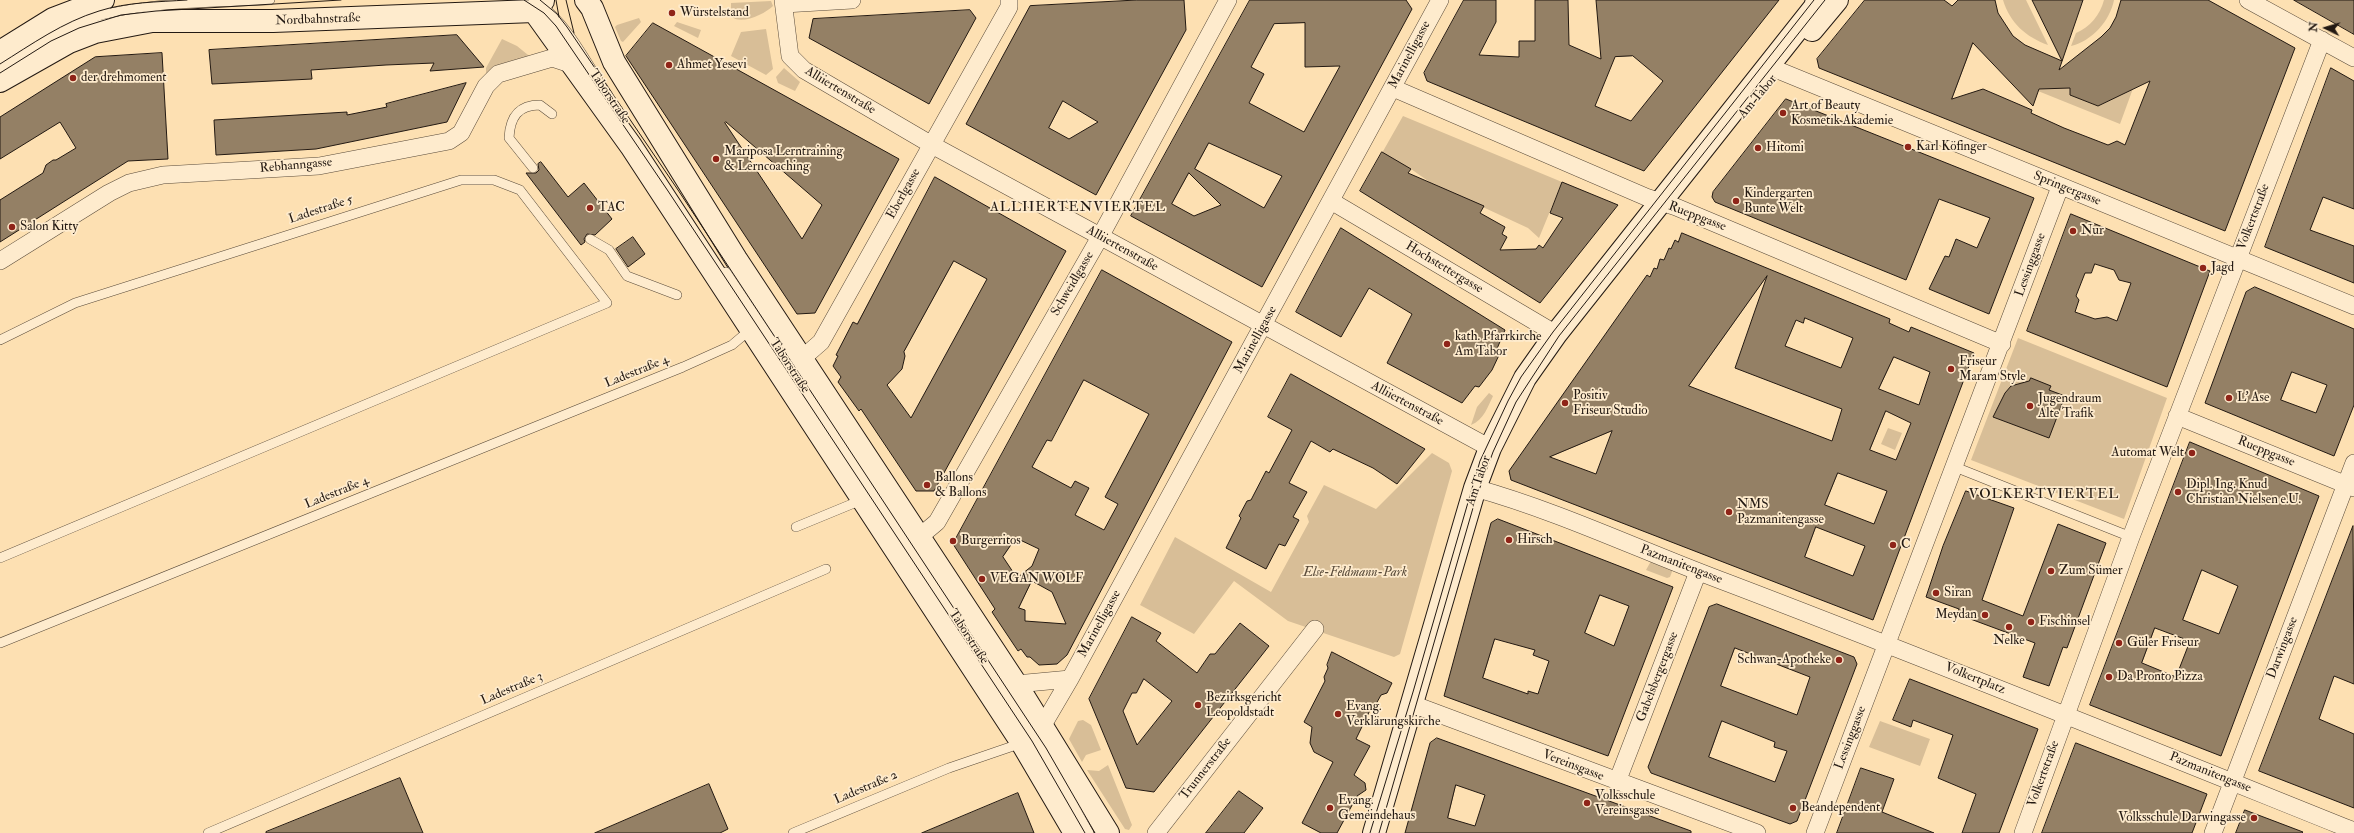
<!DOCTYPE html>
<meta charset="utf-8">
<style>
body{margin:0}
#map{position:relative;width:2354px;height:833px;overflow:hidden;background:#fde0b2;font-family:"IM FELL Double Pica",serif}
canvas{display:block}
.north{position:absolute;left:2306px;top:8px;width:40px;height:40px;-webkit-text-stroke:3px #feebcd;paint-order:stroke;rotate:275deg;font-size:11px;font-weight:700;line-height:16px;text-align:center;color:#231912}
.north::after{content:'';display:block;margin:auto;width:14px;height:18px;background:#231912;clip-path:polygon(50% 0,100% 100%,50% 72%,0 100%)}
</style>
<div id="map">
<canvas width="2354" height="833"></canvas>
<div class="north">N</div>
</div>
<script>
const g = document.querySelector('canvas').getContext('2d');
g.lineJoin = 'round';
function fillPath(path, color) {
  g.fillStyle = color;
  g.fill(path, 'evenodd');
}
function stroke(path, color, width, dash) {
  g.strokeStyle = color;
  g.lineWidth = width;
  g.lineCap = dash ? 'butt' : 'round';
  g.setLineDash(dash || []);
  g.stroke(path);
}
function drawText(font, color, halo, rows, align = 'center') {
  g.font = font + ' "IM FELL Double Pica",serif';
  g.lineWidth = 3.5;
  g.setLineDash([]);
  g.textBaseline = 'middle';
  g.strokeStyle = halo;
  g.fillStyle = color;
  for (const [text, x, y, turn = 0] of rows) {
    g.save();
    g.translate(x, y);
    g.rotate((+turn || 0) * Math.PI / 180);
    g.textAlign = isNaN(turn) ? turn : align;
    if (halo) g.strokeText(text, 0, 0);
    g.fillText(text, 0, 0);
    g.restore();
  }
}
fillPath(new Path2D(`
 M2003,0H2026L2048,45C2026,37 2010,23 2003,0Z
 M2104,0H2114C2110,21 2092,41 2071,46L2076,33C2090,27 2100,15 2104,0Z
 M771,1L773,6C765,14 740,26 731,16V3Z
 M639,18L641,22L623,42L621,41L615,27L617,25Z
 M677,22L701,30L698,38L674,26Z
 M766,29L773,69L766,75L731,56L741,32Z
 M502,39L517,46L533,59L486,75V68Z
 M2131,67L2135,83L2120,124L2038,91L2040,87L2070,88V95L2098,106L2121,95Z
 M784,68L800,82L795,91L778,83L776,77Z
 M1403,116L1562,182L1539,238L1528,228L1431,183L1411,169L1382,153Z
 M2018,338L2167,398L2124,519L1971,460Z
 M1489,393L1493,396C1488,406 1484,420 1471,425L1477,407Z
 M1888,428L1902,433L1895,450L1881,444Z
 M1432,453L1449,463L1452,471L1400,654L1394,657L1288,621L1234,581L1194,634L1140,605L1175,537L1271,592L1309,522L1307,516L1324,485L1376,509Z
 M1651,561L1673,569L1670,577L1667,578L1646,570Z
 M1083,720L1091,725L1101,750L1086,755L1082,762L1069,739L1078,721Z
 M1880,721L1930,739L1920,766L1869,747Z
 M1108,765L1132,825L1129,830L1125,829L1087,770L1099,771Z`), '#d8be97');
const building = new Path2D(`
 M1137,0H1184L1186,30L1096,195L966,124L1030,6ZM1063,101L1098,122L1069,139L1049,128Z
 M1250,0H1406L1412,9L1262,287L1131,216ZM1305,23V67L1340,66L1304,132L1249,103L1264,74L1251,67L1274,24ZM1209,143L1282,176L1264,208L1195,169ZM1189,173L1221,205L1194,216L1172,204Z
 M1464,0H1496V22L1479,55L1519,57V41H1535V0H1568L1569,45L1601,59L1596,0H1779L1644,171L1427,81L1424,73ZM1633,56L1663,81L1631,121L1595,106L1615,57Z
 M1865,0H1944L1952,6L1958,0H1995L1998,13L2013,36L2025,45L2062,61L2032,0H2083L2059,70L2101,37L2110,28L2116,17L2121,0H2208L2295,48L2225,231L1819,68L1817,59ZM1973,43L2033,106L2039,89L2070,88V95L2098,106L2150,81L2125,145L2117,141L2108,145L2064,128L2031,113L2032,110L1983,89L1952,99Z
 M2294,0H2354V34Z
 M970,10L976,18L929,104L809,38L813,19Z
 M653,23L899,159L815,313L797,314L626,56ZM726,122L822,205L802,239L725,123Z
 M457,35L484,67L430,71L434,63L386,65L311,70L312,79L212,84L209,50Z
 M162,53L168,159L128,161L0,242V200L43,173L46,165L53,160H56L76,148L60,122L0,159V117L95,57Z
 M2331,68L2354,81V209L2323,197L2310,230L2354,246V283L2265,247Z
 M466,83L447,122L316,149L216,155L214,120L347,112V115L387,107L386,104Z
 M1786,99L2034,198L1989,314L1929,289L1945,256L1949,257L1956,239L1977,248L1990,218L1939,199L1906,280L1715,202L1712,197L1713,192Z
 M1382,152L1411,169L1408,173L1484,206L1480,213L1505,227L1502,234L1507,237L1500,250L1536,249L1539,245L1543,248L1563,218L1550,213L1562,182L1618,205L1540,303L1360,191Z
 M541,162L568,197L584,183L612,219L595,235L587,234L584,239L585,242L581,245L526,173H536L539,170L538,164Z
 M935,177L1066,251L934,491H916L861,409L859,411L838,382L841,377L833,366L838,356L836,355L853,322L857,324ZM954,261L987,279L911,418L887,385L902,369L905,356L904,352Z
 M2071,214L2210,271L2167,387L2027,331ZM2095,264L2114,270L2119,280L2131,283L2117,321L2107,317L2095,319L2075,312L2079,300L2076,296L2085,273H2091Z
 M1341,228L1505,330L1496,351L1500,353L1492,370L1479,387L1475,386L1462,403L1387,363L1412,314L1369,288L1341,337L1296,312Z
 M1682,233L1890,319L1889,323L1909,332L1911,327L1974,353L1873,620L1511,480L1509,471L1647,275L1650,277L1654,268L1657,269L1660,259L1664,260L1669,248L1671,249L1675,240L1678,242ZM1767,276L1735,368L1842,409L1832,441L1689,386ZM1805,318L1853,338L1841,368L1785,346L1796,320L1803,323ZM1894,357L1930,372L1919,405L1879,389ZM1886,411L1911,423L1896,460L1870,450ZM1612,431L1596,474L1550,457ZM1838,473L1887,491L1874,524L1825,505ZM1816,527L1865,546L1853,576L1805,557Z
 M633,237L645,254L628,267L616,249Z
 M1102,270L1232,342L1067,655L1057,664L1039,665L1030,657H1027L1021,649L1018,651L992,612L995,609L953,544ZM1084,380L1149,414L1105,497L1118,504L1104,530L1075,515L1089,488L1075,481L1071,488L1032,467L1047,440L1051,441ZM1016,538L1039,549L1032,566L1017,578L1003,557ZM1032,581L1052,592L1066,624L1025,621V610L1019,608Z
 M2255,287L2354,329V405L2334,456L2205,403L2246,292ZM2292,372L2327,385L2316,413L2281,400Z
 M1291,374L1425,449L1397,484L1373,468L1333,449L1330,452L1311,441L1289,483L1307,492L1293,517L1299,520L1285,546L1279,544L1266,569L1226,548L1241,518L1239,516L1247,501L1251,500L1266,471L1269,473L1292,430L1268,417Z
 M2031,378L2051,386L2049,390L2065,396L2049,438L1993,417L2005,393L2011,386L2029,381Z
 M2190,442L2319,496L2221,756L2090,705ZM2202,570L2238,586L2219,634L2183,620ZM2155,628L2190,641L2176,677L2142,663Z
 M1966,491L2014,508L1982,600L2023,616L2058,524L2106,543L2067,648L2063,647L2049,686L2023,677L2035,643L1957,614L1959,609L1926,597L1943,546Z
 M1498,519L1673,587L1608,756L1444,696L1491,523ZM1600,595L1629,606L1614,646L1585,633ZM1495,639L1535,650L1533,655L1549,661L1538,694L1528,691V694L1483,678Z
 M2353,526L2354,684L2334,676L2319,719L2354,734V808L2259,771Z
 M1717,604L1854,657L1857,664L1797,821L1790,824L1651,773L1648,767L1709,607ZM1735,648L1810,677L1797,715L1721,686ZM1722,721L1775,742L1774,747L1787,751L1775,782L1709,757Z
 M1132,617L1161,633L1156,641L1197,673L1210,654H1215L1240,623L1269,646L1154,792L1126,788L1089,699ZM1144,679L1172,701L1137,745L1123,711L1132,693H1136Z
 M1332,652L1392,683L1387,693L1381,695L1376,704H1373L1356,739L1370,746L1354,775L1365,783L1366,790L1357,796L1337,833H1321L1302,823L1333,762L1314,752L1310,743L1312,727L1304,722L1325,681L1324,677L1328,668L1327,665Z
 M1910,679L2038,729L1999,833H1962L1976,794L1938,778L1953,735L1913,720L1911,727L1893,720Z
 M1437,738L1691,831V833H1405L1430,743ZM1456,785L1485,795L1475,826L1448,818Z
 M2076,743L2207,794L2192,833H2042Z
 M1861,768L1894,779L1882,812L1934,833H1837Z
 M400,778L423,833H266V832Z
 M709,784L728,829L720,833H595Z
 M1239,791L1263,808L1244,833H1206Z
 M1018,793L1034,833H922Z
 M2245,810L2303,832L2302,833H2236Z`);
fillPath(building, '#948065');
stroke(building, '#231912', 1);
const lane = new Path2D(`
 M539,4C569,25 587,65 608,95
 M0,68C23,54 46,37 71,26C123,1 212,3 270,0
 M533,168L509,138C510,117 518,105 540,105L552,114
 M590,239L609,250L627,276L677,295
 M726,272L1032,733L1089,833
 M0,340L75,303L461,180H494L520,190L607,303L0,558
 M1955,467L2131,537
 M796,527L864,499
 M0,643L683,367L732,345L751,329
 M208,833L826,569
 M793,833L949,768L1022,743`);
const street = new Path2D(`
 M783,0L790,56L804,70L932,145L1490,448
 M2248,0L2354,58
 M784,4L852,0
 M1780,71L2354,306
 M1393,88L1646,197L1676,207L2002,344
 M1331,201L1556,334
 M0,261L109,193L129,183L163,175L319,166L449,141L461,133L486,86L498,74L552,58L573,65
 M782,376L821,342L1009,7V0
 M2177,416L2354,488
 M1475,488C1561,512 1644,552 1728,583C1938,663 2145,747 2354,831
 M899,554L937,522L1100,237L1228,0
 M1016,684L1070,679
 M1412,704L1757,833
 M1022,743L1043,725L1070,679L1440,0
 M1617,782L1698,572
 M1156,833L1315,629
 M1815,833L2060,187
 M2023,833L2131,537L2322,40
 M2213,833L2354,463`);
const secondary = new Path2D(`
 M586,0L592,8L614,62L736,259L1016,684L1108,833
 M534,11L631,146L1022,743L1075,833
 M1812,30L1837,0
 M0,52L53,19L103,0
 M0,81L69,42L95,32L152,21H273L534,11L543,1
 M1374,833L1475,488L1490,448L1525,378L1556,334L1815,7L1817,0`);
stroke(lane, '#5a4b3a', 10);
stroke(street, '#5a4b3a', 18);
stroke(secondary, '#231912', 24);
stroke(lane, '#feebcd', 9);
stroke(street, '#feebcd', 17);
stroke(secondary, '#feebcd', 22);
stroke(new Path2D(`
 M524,0L544,13L556,26L668,191L1032,741L1085,833
 M540,0L557,14L567,27L678,190L1046,748L1095,833
 M556,0L559,17
 M566,0L574,33
 M0,64C32,44 63,22 99,11C127,2 158,2 187,0
 M0,73L51,41L79,28L121,15L156,11L341,0
 M1370,833L1413,692L1480,461L1508,401L1521,377L1553,332L1814,0
 M1379,833L1475,501L1493,452L1516,402L1559,336L1825,0`), '#231912', 1);
for (const [x, y, r, color] of [
 [672,13,4,"#8f2418"],
 [669,65,4,"#8f2418"],
 [73,78,4,"#8f2418"],
 [1783,113,4,"#8f2418"],
 [1908,147,4,"#8f2418"],
 [1758,148,4,"#8f2418"],
 [716,159,4,"#8f2418"],
 [1736,201,4,"#8f2418"],
 [590,208,4,"#8f2418"],
 [12,227,4,"#8f2418"],
 [2073,231,4,"#8f2418"],
 [2203,268,4,"#8f2418"],
 [1447,344,4,"#8f2418"],
 [1951,369,4,"#8f2418"],
 [2229,398,4,"#8f2418"],
 [1565,403,4,"#8f2418"],
 [2030,406,4,"#8f2418"],
 [2192,453,4,"#8f2418"],
 [927,485,4,"#8f2418"],
 [2178,492,4,"#8f2418"],
 [1729,512,4,"#8f2418"],
 [1509,540,4,"#8f2418"],
 [953,541,4,"#8f2418"],
 [1893,545,4,"#8f2418"],
 [2051,571,4,"#8f2418"],
 [982,579,4,"#8f2418"],
 [1936,593,4,"#8f2418"],
 [1985,615,4,"#8f2418"],
 [2031,622,4,"#8f2418"],
 [2009,627,4,"#8f2418"],
 [2119,643,4,"#8f2418"],
 [1839,660,4,"#8f2418"],
 [2109,677,4,"#8f2418"],
 [1198,705,4,"#8f2418"],
 [1338,714,4,"#8f2418"],
 [1587,803,4,"#8f2418"],
 [1330,808,4,"#8f2418"],
 [1793,808,4,"#8f2418"],
 [2254,818,4,"#8f2418"]
]) {
  const dot = new Path2D();
  dot.arc(x, y, r, 0, 2 * Math.PI);
  g.fillStyle = color;
  g.fill(dot);
  stroke(dot, '#feebcd', 1.5);
}
drawText('13px', '#231912', '#feebcd', [
 ["Würstelstand",680,13],
 ["Ahmet Yesevi",677,65],
 ["der drehmoment",81,78],
 ["Art of Beauty",1791,106],
 ["Kosmetik Akademie",1791,121],
 ["Karl Köfinger",1916,147],
 ["Hitomi",1766,148],
 ["Mariposa Lerntraining",724,152],
 ["& Lerncoaching",724,167],
 ["Kindergarten",1744,194],
 ["Bunte Welt",1744,209],
 ["TAC",598,208],
 ["Salon Kitty",20,227],
 ["Nur",2081,231],
 ["Jagd",2211,268],
 ["kath. Pfarrkirche",1455,337],
 ["Am Tabor",1455,352],
 ["Friseur",1959,362],
 ["Maram Style",1959,377],
 ["Positiv",1573,396],
 ["Friseur Studio",1573,411],
 ["L' Ase",2237,398],
 ["Jugendraum",2038,399],
 ["Alte Trafik",2038,414],
 ["Automat Welt",2184,453,"right"],
 ["Ballons",935,478],
 ["& Ballons",935,493],
 ["Dipl. Ing. Knud",2186,485],
 ["Christian Nielsen e.U.",2186,500],
 ["NMS",1737,505],
 ["Pazmanitengasse",1737,520],
 ["Hirsch",1517,540],
 ["Burgerritos",961,541],
 ["C",1901,545],
 ["Zum Sümer",2059,571],
 ["VEGAN WOLF",990,579],
 ["Siran",1944,593],
 ["Meydan",1977,615,"right"],
 ["Fischinsel",2039,622],
 ["Nelke",2009,641,"center"],
 ["Güler Friseur",2127,643],
 ["Schwan-Apotheke",1831,660,"right"],
 ["Da Pronto Pizza",2117,677],
 ["Bezirksgericht",1206,698],
 ["Leopoldstadt",1206,713],
 ["Evang.",1346,707],
 ["Verklärungskirche",1346,722],
 ["Volksschule",1595,796],
 ["Vereinsgasse",1595,811],
 ["Evang.",1338,801],
 ["Gemeindehaus",1338,816],
 ["Beandependent",1801,808],
 ["Volksschule Darwingasse",2246,818,"right"]
], 'left');
drawText('13px', '#231912', '#feebcd', [
 ["Nordbahnstraße",318,20,-2],
 ["Marinelligasse",1410,55,-62],
 ["Alliiertenstraße",840,91,31],
 ["Taborstraße",609,97,56],
 ["Am Tabor",1758,97,-50],
 ["Rebhanngasse",296,166,-5],
 ["Springergasse",2067,189,22],
 ["Eberlgasse",904,194,-61],
 ["Ladestraße 5",321,210,-18],
 ["Rueppgasse",1697,217,21],
 ["Volkertstraße",2254,217,-69],
 ["Alliiertenstraße",1122,249,29],
 ["Lessinggasse",2031,265,-70],
 ["Hochstettergasse",1444,268,31],
 ["Schweidlgasse",1073,284,-60],
 ["Marinelligasse",1256,340,-61],
 ["Taborstraße",789,366,57],
 ["Ladestraße 4",637,372,-22],
 ["Alliiertenstraße",1407,404,28],
 ["Rueppgasse",2266,452,22],
 ["Am Tabor",1479,481,-71],
 ["Ladestraße 4",337,493,-22],
 ["Pazmanitengasse",1681,565,21],
 ["Marinelligasse",1100,624,-61],
 ["Taborstraße",968,637,57],
 ["Darwingasse",2283,648,-69],
 ["Gabelsbergergasse",1658,677,-69],
 ["Volkertplatz",1975,679,22],
 ["Ladestraße 3",512,689,-23],
 ["Lessinggasse",1851,738,-69],
 ["Vereinsgasse",1573,766,21],
 ["Trunnerstraße",1206,769,-52],
 ["Pazmanitengasse",2210,773,22],
 ["Volkertstraße",2044,774,-70],
 ["Ladestraße 2",866,788,-23]
]);
drawText('italic 13px', '#594b3a', '#feebcd', [
 ["Else-Feldmann-Park",1355,573]
]);
g.letterSpacing = '1px';
drawText('14px', '#231912', '#feebcd', [
 ["ALLIIERTENVIERTEL",1078,208],
 ["VOLKERTVIERTEL",2044,495]
]);
g.letterSpacing = '0px';
</script>
